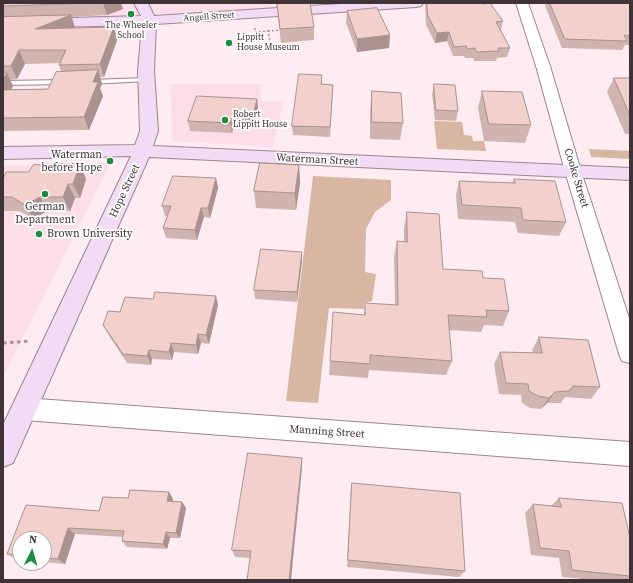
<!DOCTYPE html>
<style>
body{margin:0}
#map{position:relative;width:633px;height:583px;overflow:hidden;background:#ffebf2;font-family:"Source Serif 4",serif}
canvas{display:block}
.frame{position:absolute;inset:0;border:4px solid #3f3337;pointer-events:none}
.north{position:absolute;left:12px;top:531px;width:40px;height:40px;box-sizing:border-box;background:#fefefe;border:1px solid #b2adae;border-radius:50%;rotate:5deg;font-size:11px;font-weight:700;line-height:16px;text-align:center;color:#3f3337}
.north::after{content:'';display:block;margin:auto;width:14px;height:18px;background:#1f8c44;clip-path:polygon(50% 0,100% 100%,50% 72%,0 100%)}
</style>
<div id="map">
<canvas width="633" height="583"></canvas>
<div class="frame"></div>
<div class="north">N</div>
</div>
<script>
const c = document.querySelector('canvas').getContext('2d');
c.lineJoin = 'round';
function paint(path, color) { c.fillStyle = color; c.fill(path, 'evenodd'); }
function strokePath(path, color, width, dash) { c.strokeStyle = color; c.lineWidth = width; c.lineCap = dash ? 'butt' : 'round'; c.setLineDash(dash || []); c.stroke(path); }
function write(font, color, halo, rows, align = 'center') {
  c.font = font + ' "Source Serif 4",serif'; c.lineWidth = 3.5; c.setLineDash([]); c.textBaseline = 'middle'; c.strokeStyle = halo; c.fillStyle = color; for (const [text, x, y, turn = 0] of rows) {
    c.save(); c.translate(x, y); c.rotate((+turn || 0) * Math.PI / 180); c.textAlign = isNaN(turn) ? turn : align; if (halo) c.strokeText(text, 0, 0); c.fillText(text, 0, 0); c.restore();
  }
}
const built = new Path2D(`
 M3,3H271L274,13L3,24Z
 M171,84H261L260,101L283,102L273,147L172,141Z
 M110,163L41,301L3,376V166Z`);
const green = new Path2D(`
 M434,121L462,122L464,135L472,136L473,141H484L486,151L437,149Z
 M589,149L630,151V159L591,157Z
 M313,176L391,180V200L375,212L366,229L365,272L376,274L372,301L364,303V309L329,308L318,403L286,401Z`);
const pathFar1 = new Path2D(`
 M255,28V32L268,31L271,47
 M268,31L281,30`);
const path = new Path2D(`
 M3,343L30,341`);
const lane = new Path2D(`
 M147,78L149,79V81L89,84L85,82L89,80Z
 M65,80L69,82L68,84L3,85V81Z`);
const street = new Path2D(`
 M516,3H528L550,66L581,171L630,321V363L622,361L619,354L565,171L536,66Z
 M24,398L630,442V466L24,420L16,417L12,409L16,401Z`);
const secondary = new Path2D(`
 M134,3H148L154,16L356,3H423L421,6L416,7L156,24L154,71L158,131L153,146L630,168V180L149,157L13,463L3,467V425L131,156L3,159V147L135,145L140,131L138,71L142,25L3,28V20L141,16Z`);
const wall = new Path2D(`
 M3,3H121L123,9L107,15L72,17L75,28L114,27L117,40L104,77H100L102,84L100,88L103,96L89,130L3,131ZM60,63L59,65L61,71L48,89H11L13,86L10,80L17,79L25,64Z
 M276,3H310L314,27V40L281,43L278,18L277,7Z
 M425,3H481L503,21L501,30L510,48L507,57L497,58L496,61H474L473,58H465L464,56H453L447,41L435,43L426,25Z
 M546,3H630V45H625L622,50L562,48L545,6Z
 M347,11L390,35L389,48L357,52L346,23Z
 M322,75V84L333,85L330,137L293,135L292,126Z
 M614,78H630V134H625L607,92Z
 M434,84L458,111L456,121L435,120L432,94Z
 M372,91L403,123L400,140L370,139V109Z
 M482,91L531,125L525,143L484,141L478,108Z
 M257,99L258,109L253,129L233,128L232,133L190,131L188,121Z
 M299,165L300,183L296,210L256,208L254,191Z
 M216,178L218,188L210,218L204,217L197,240L166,238L163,228L168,216H165L162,206Z
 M3,179H86L80,198H75L70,211H47L33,219L20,211H3Z
 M514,179L566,222L559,236L518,233L515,222L458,219L456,195L459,181L512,183Z
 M407,212L443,269L483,278L509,311L503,326L484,325L481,332L449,330L452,361L446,375L369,370L368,378L329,375L330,361L364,315L365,303L395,305L394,257L397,241L404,242V228Z
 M302,252V261L297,302L255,299L254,290Z
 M218,305L209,344L201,343L198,354L174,352L172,360L152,359L151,365L127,363L108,334L103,325L120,312Z
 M539,337L600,387L591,399L565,397L561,403H547L541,409L530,408L522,403L521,395L499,394L494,364L500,352L533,353L532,350Z
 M302,458V468L250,558L235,557L232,550Z
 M352,483L465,571L459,577L347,567L351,492Z
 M130,490L169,492L173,499V501L182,502L186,508L180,538H170L167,549L127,547L122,541L123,537L75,534L65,564L44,562V539H20V559H16L7,554L26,505L99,511L103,497L128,498Z
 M559,498L630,538V580H593L562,577L559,558L531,555L525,513L533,504L551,506Z`);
const shadedWall = new Path2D(`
 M103,3H121L123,9L107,15Z
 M71,15L75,28L35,29Z
 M114,27L117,40L104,77L100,64Z
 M449,32L447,41L435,43L437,33Z
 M390,35L389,48L357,52V39Z
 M19,50L25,64L17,79L11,66Z
 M98,70L102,84L100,88L103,96L89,130L84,117L93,82Z
 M7,73L13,86L4,103L3,102V79Z
 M257,99L258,109L253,129L252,119Z
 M232,118L233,128L232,133L230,123Z
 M80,164L86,179L80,198L73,184Z
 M299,165L300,183L296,210L295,193Z
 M216,178L218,188L210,218L208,208Z
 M68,184L75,198L70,211L63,197Z
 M40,197L47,211L33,219L25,205Z
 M201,208L204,217L197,240L195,230Z
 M302,252V261L297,302V292Z
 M216,296L218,305L209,344L206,335Z
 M198,334L201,343L198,354L196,345Z
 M171,343L174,352L172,360L169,352Z
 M149,350L152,359L151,365L147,356Z
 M555,392L547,403L541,409L549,398Z
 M302,458V468L291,580H289Z
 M169,492L173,499L171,507L167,501Z
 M182,502L186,508L180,538L176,533Z
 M68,528L75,534L65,564L58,559Z
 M166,532L170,538L167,549L163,544Z`);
const building = new Path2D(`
 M3,3H96L3,6Z
 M297,3H310L314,27L280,29L277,4Z
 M427,3H481L482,4L490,3L503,21L496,22L510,48H498L499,51L476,52L475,48L467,49L466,46L454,47L449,32L437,33L428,16Z
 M550,3H630V36L624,35L627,41L565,39Z
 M377,8L390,35L357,39L347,11Z
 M71,15L35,29L114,27L100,64L59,65L66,50H19L11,66H3V17Z
 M98,70L93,82H98L84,117L3,118V90L48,89L56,72Z
 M3,73H7L3,79Z
 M299,74L322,75L321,84L333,85L330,127L292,126Z
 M614,78H630V115Z
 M434,84L455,85L458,111L436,110Z
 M372,91L401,93L403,123L372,122Z
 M482,91L522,92L531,125L489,124Z
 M197,96L257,99L252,119L232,118L230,123L188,121Z
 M260,163L299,165L295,193L254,191Z
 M80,164L73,184H68L63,197H40L25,205L12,197H3V179L6,172H29L33,165Z
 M173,176L216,178L208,208H201L195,230L163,228L171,206H162Z
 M514,179L555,181L566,222L523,220L521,208L462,205L459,181L515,183Z
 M407,212L439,214L443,269L482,271L483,278L504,279L509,311L486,310L487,317L448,315L452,361L370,355V364L330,361L333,312L365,315V303L398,305L397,241L407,242Z
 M261,249L302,252L297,292L254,290Z
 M155,292L216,296L206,335L198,334L196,345L171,343L169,352L149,350L147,356L123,354L103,325L108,311L120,312L125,297L153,299Z
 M539,337L588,340L600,387L573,386L569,391L555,392L549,398L538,396L529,391L528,384L506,383L500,352L542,353Z
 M248,453L302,458L289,580H247L251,551L232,550Z
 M352,483L460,493L465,571L348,560Z
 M130,490L169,492L167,501L182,502L176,533L166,532L163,544L122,541L124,531L68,528L58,559L44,558V539H20V555L7,554L26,505L99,511L103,497L128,498Z
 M559,498L622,503L630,538V576L572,570L569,551L540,548L533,504L561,507Z`);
const markers = [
 [131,14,4,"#1f8c44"],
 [229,43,4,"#1f8c44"],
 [225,120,4,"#1f8c44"],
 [110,161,4,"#1f8c44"],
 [45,194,4,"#1f8c44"],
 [39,234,4,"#1f8c44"]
];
const farStreetnames = [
 ["Angell Street",209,17,-4]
];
const farPoinames = [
 ["The Wheeler",131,26,"center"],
 ["School",131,36,"center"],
 ["Lippitt",237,38],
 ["House Museum",237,48],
 ["Robert",233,115],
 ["Lippitt House",233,125]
];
const poiNames = [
 ["Waterman",102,155],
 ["before Hope",102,168],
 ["German",45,207,"center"],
 ["Department",45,220,"center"],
 ["Brown University",47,234,"left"]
];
const streetNames = [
 ["Waterman Street",317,160,3],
 ["Cooke Street",576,178,73],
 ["Hope Street",125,191,-65],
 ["Manning Street",327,432,4]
];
paint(built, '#fddde8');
paint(green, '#d7b7a1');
strokePath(lane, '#a0848e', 2);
strokePath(street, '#a0848e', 2);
strokePath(secondary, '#a0848e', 2);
strokePath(pathFar1, '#a6969b', 1.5, [2, 2]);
strokePath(path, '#a6969b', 3, [3.5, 3.5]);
paint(lane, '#fff');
paint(street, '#fff');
paint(secondary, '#f2dbf4');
paint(wall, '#d0b4b0');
paint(shadedWall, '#a99290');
paint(building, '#f2d1cd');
strokePath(building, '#a99290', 1);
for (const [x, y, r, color] of markers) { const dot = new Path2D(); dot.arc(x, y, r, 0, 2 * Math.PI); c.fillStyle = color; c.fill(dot); strokePath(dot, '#fefefe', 1.5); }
write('9px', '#3f3337', '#fefefe', farStreetnames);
write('9px', '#3f3337', '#fefefe', farPoinames, 'left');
write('11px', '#3f3337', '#fefefe', poiNames, 'right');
write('11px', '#3f3337', '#fefefe', streetNames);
</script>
